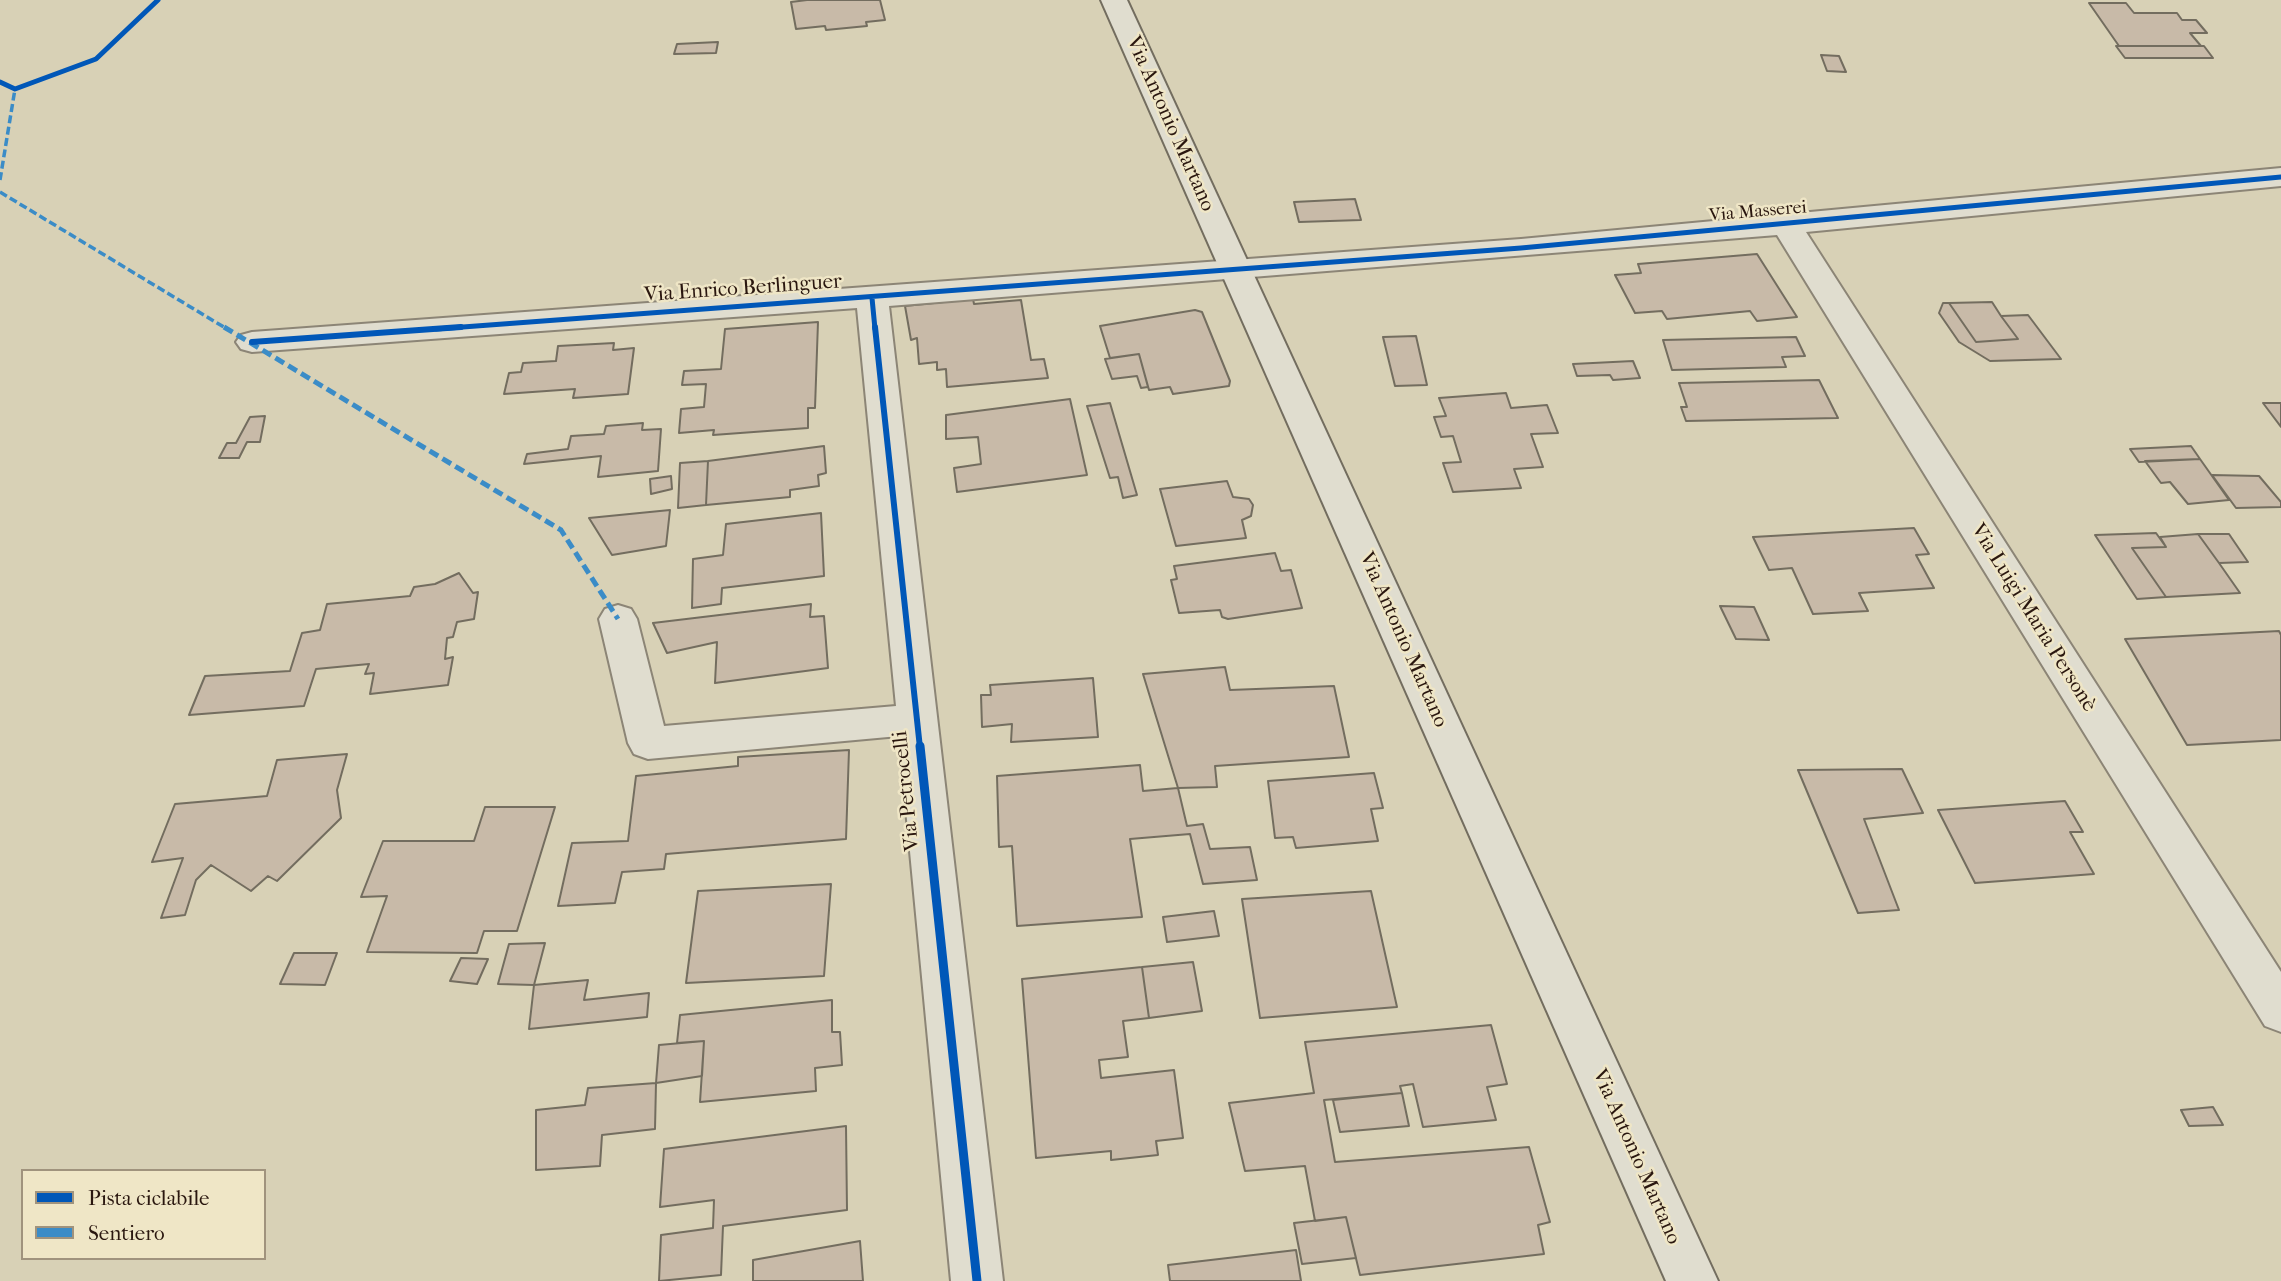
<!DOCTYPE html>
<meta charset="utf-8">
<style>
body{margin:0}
#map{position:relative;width:2281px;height:1281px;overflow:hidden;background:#d8d1b6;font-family:"IM FELL French Canon",serif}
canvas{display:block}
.legend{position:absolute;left:21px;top:1169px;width:245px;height:91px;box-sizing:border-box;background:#efe6c6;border:2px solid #a0937d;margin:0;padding:9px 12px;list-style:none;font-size:21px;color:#2a170f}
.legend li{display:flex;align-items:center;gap:14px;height:35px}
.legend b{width:35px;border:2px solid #a0937d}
</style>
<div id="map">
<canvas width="2281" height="1281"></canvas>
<ul class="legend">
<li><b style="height:9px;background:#0057b8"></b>Pista ciclabile</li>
<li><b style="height:9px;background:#3b8cc7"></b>Sentiero</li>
</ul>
</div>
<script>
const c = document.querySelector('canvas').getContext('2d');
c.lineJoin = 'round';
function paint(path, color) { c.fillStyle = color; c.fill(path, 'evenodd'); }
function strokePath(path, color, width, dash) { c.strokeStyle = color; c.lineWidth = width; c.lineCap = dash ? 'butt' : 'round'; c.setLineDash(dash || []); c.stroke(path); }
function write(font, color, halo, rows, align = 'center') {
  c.font = font + ' "IM FELL French Canon",serif'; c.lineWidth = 5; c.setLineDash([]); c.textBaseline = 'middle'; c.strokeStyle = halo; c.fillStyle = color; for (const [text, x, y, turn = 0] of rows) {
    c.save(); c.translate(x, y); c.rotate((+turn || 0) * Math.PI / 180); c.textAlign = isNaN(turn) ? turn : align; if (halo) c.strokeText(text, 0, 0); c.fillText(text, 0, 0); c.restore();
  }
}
const building = new Path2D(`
 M807,0H880L885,20L866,22L867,26L826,30L825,26L796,29L791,2Z
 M2089,3H2126L2134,13H2177L2182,20H2196L2207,33H2190L2201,46H2119Z
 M718,42L716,53L674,54L677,44Z
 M2116,46H2204L2213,58H2125Z
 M1821,55L1839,56L1846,72L1827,71Z
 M1355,199L1361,220L1299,222L1294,202Z
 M1757,254L1797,317L1757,321L1750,311L1667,319L1662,311L1635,313L1615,275L1641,273L1638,264Z
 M973,299L974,304L1021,300L1031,360L1044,359L1048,378L947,387L946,369L937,370V362L919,364L917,338L911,340L905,306Z
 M1992,302L2001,316L2018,339L1976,342L1949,303Z
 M1943,303H1949L1976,342L2018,339L2001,316L2028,315L2061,359L1990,361L1959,342L1939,313Z
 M1195,310L1202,312L1230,381L1229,386L1173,394L1170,387L1149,390L1139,354L1110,358L1100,326Z
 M818,322L815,408H808V428L713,435L714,430L679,433L681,409L704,407L706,384L682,385L684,371L721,369L725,329Z
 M1416,336L1427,385L1395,386L1383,337Z
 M1796,337L1805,356L1782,357L1786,367L1672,370L1663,340Z
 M614,343L613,350L634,348L628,394L573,398L575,389L504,394L509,373L521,372L523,363L556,361L558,346Z
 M1139,354L1148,387L1141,388L1137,376L1112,379L1105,359Z
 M1633,361L1640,378L1613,380L1610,375L1577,376L1573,364Z
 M1819,380L1838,418L1686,421L1681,407H1687L1679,383Z
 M1506,393L1511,408L1547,405L1558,433L1531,434L1543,467L1514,469L1521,488L1453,492L1443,463L1461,462L1453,436L1441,437L1434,417L1446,416L1439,398Z
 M1070,399L1087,475L957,492L954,468L981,464L978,437L946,439V415Z
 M1110,403L1137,495L1123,498L1118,477L1110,478L1087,406Z
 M2263,403H2281V427Z
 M265,416L260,442H247L239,458H219L227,443H236L250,417Z
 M643,423L642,430L661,429L658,471L598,477L601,456L524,464L527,454L568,449L571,436L604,434L606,426Z
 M824,446L826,473L818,475L819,486L790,490V497L706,505L708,461Z
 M2191,446L2200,459L2139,462L2130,449Z
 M2200,459L2229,500L2188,504L2170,482L2161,483L2145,461Z
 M708,461L706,505L678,508L680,463Z
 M2212,475L2259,476L2281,502V507L2236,508Z
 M671,476L672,489L651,494L650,479Z
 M1227,481L1233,497L1249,499L1253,505L1251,516L1242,520L1246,538L1176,546L1160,489Z
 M670,510L666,546L612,555L589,518Z
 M821,513L824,576L722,588L721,604L692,608L693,559L723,555L726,524Z
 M1914,528L1929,554L1916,555L1934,588L1859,593L1868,611L1813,614L1792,568L1769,570L1753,537Z
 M2156,533L2166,547L2132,548L2166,597L2137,599L2095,535Z
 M2198,534H2229L2248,562L2219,563Z
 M2198,534L2219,563L2240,593L2166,597L2132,548L2166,547L2160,537Z
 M1275,553L1281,571L1291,570L1302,608L1228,619L1222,617L1220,610L1179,613L1171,580L1177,579L1174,566Z
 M459,573L473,593L478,592L474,619L457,622L453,637L447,638L445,659L453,657L448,685L370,694L374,673L365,674L369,664L316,669L304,706L189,715L205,676L290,671L302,633L320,630L327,604L410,596L414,587L435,584Z
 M811,604L810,617L824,616L828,668L715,683L717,642L667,653L653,623Z
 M1720,606L1754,607L1769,640L1736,639Z
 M2279,631L2281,635V740L2187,745L2125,639Z
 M1225,667L1230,690L1334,686L1349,757L1215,766L1217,787L1178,788L1143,674Z
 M1093,678L1098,737L1011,742L1012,724L982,727L981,695H991L990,685Z
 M849,750L846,839L666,854L664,869L622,872L615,903L558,906L572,843L628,841L636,776L738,766V757Z
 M347,754L337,790L341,818L277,881L268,876L251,891L211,865L196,880L185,915L161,918L183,858L152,862L175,804L267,796L277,760Z
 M1140,765L1143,791L1178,788L1187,826L1203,824L1210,849L1250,847L1257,880L1203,884L1190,834L1130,839L1142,917L1017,926L1012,846L999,847L997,776Z
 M1902,769L1923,813L1864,819L1899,910L1858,913L1798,770Z
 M1374,773L1383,808L1371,809L1378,841L1296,848L1293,837L1275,838L1268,781Z
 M2065,801L2083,832H2070L2094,874L1975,883L1938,810Z
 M485,807H555L517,931H484L477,953L367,952L387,896L361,897L383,841H474Z
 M831,884L824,976L686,983L698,891Z
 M1371,891L1397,1007L1260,1018L1242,899Z
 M1214,911L1219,936L1167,942L1163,917Z
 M545,943L534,985L498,984L509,944Z
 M294,953H337L325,985L280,984Z
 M461,958L488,959L477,984L450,981Z
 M1193,962L1202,1011L1149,1018L1142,967Z
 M1142,967L1149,1018L1123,1021L1128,1057L1099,1060L1101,1078L1174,1070L1183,1138L1156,1141L1158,1155L1111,1160V1151L1036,1158L1022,979Z
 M588,980L584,1000L649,993L647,1017L529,1029L534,985Z
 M832,1000V1032H840L842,1065L815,1068L816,1091L700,1102L704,1041L677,1043L680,1015Z
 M1491,1025L1507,1084L1487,1087L1496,1120L1423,1127L1413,1084L1400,1086L1402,1093L1324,1100L1335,1162L1529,1147L1550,1222L1538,1225L1544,1254L1360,1275L1346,1217L1315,1221L1305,1166L1245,1171L1229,1103L1314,1093L1305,1042Z
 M704,1041L702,1076L656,1083L659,1045Z
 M656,1083L655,1129L602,1135L600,1166L536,1170V1110L585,1105L588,1088Z
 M1402,1093L1409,1126L1340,1132L1333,1100Z
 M2213,1107L2223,1125L2189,1126L2181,1110Z
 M846,1126L847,1210L723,1226L721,1275L659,1281L661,1235L713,1228L714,1200L660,1207L664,1149Z
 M1346,1217L1356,1258L1302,1264L1294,1223Z
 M860,1241L863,1281H753V1260Z
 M1296,1250L1301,1281H1170L1168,1265Z`);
const minor = new Path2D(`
 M2281,168V186L1806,232L2281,972V1032L2265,1026L1777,235L889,306L1003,1281H951L899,736L648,759L634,754L628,743L599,619L605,609L618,605L631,609L637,619L664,726L896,706L857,308L252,352L241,349L236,342L241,335L252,332L1521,239Z`);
const secondary = new Path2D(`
 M1101,0H1127L1718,1281H1666Z`);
const quietFar1 = new Path2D(`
 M0,180L15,89
 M0,192L227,329`);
const quiet = new Path2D(`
 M224,327L561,530L618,619`);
const cyclewayFar2 = new Path2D(`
 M0,82L15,89L96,59L158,0
 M872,298L875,329
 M436,329L1521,248L2281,177`);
const cyclewayFar1 = new Path2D(`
 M875,327L920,748
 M252,342L461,327`);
const cycleway = new Path2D(`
 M920,746L977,1281`);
const farStreetnames = [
 ["Via Masserei",1758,212,-5]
];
const streetNames = [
 ["Via Antonio Martano",1170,124,66],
 ["Via Enrico Berlinguer",743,289,-4],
 ["Via Luigi Maria Personè",2033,618,58],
 ["Via Antonio Martano",1403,640,66],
 ["Via Petrocelli",907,791,-96],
 ["Via Antonio Martano",1636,1157,66]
];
paint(building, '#c8baa8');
strokePath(building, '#736d5f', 2);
strokePath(minor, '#8c8576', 4);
strokePath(secondary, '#736d5f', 4);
paint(minor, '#e0ddcf');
paint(secondary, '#e0ddcf');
strokePath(quietFar1, '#3b8cc7', 3.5, [8, 3.5]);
strokePath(quiet, '#3b8cc7', 5, [10, 5]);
strokePath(cyclewayFar2, '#0057b8', 5);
strokePath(cyclewayFar1, '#0057b8', 6);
strokePath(cycleway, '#0057b8', 9);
write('18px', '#2a170f', '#efe6c6', farStreetnames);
write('21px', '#2a170f', '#efe6c6', streetNames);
</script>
